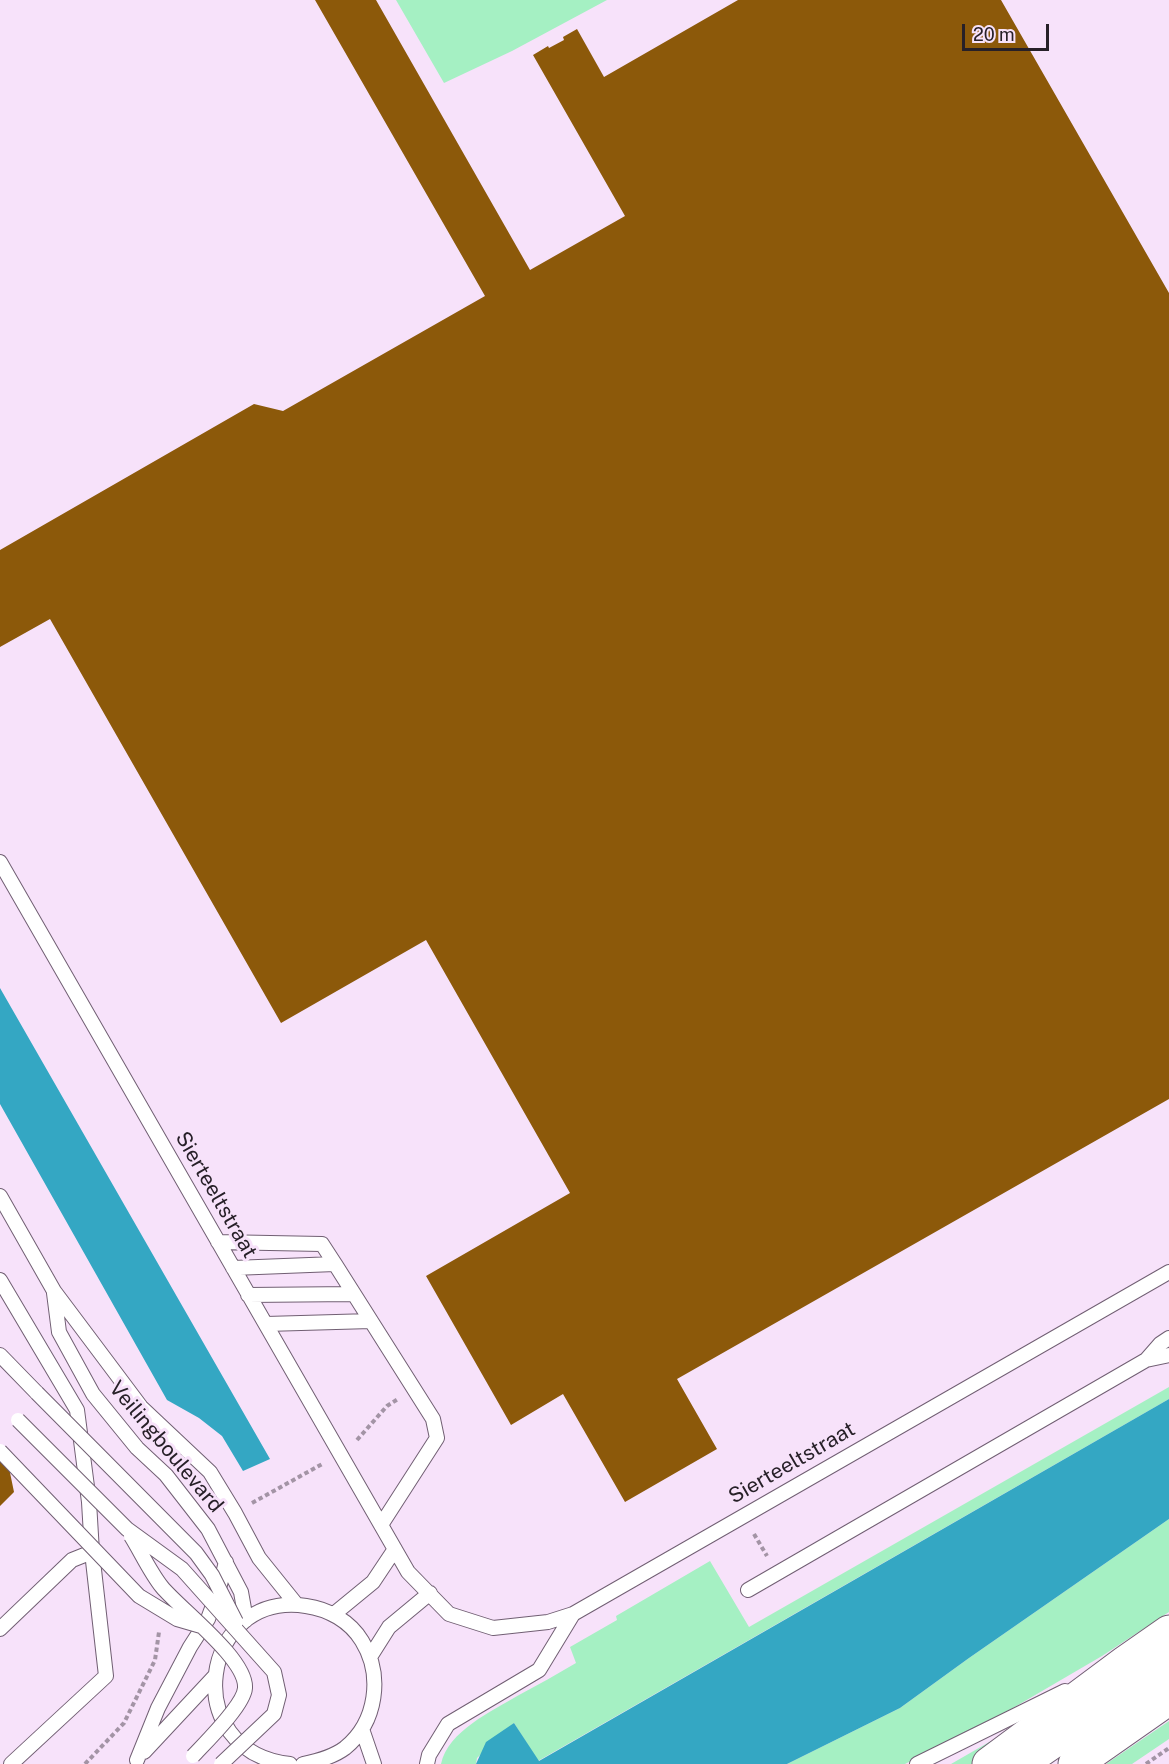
<!DOCTYPE html>
<style>
body{margin:0}
#map{position:relative;width:1169px;height:1764px;overflow:hidden;background:#f7e2fa;font-family:"Public Sans",sans-serif}
canvas{display:block}
.scale{position:absolute;left:962px;top:24px;width:87px;height:27px;box-sizing:border-box;border:3px solid #272028;border-top:0;padding-left:8px;font-size:18px;line-height:21px;white-space:nowrap;color:#272028;-webkit-text-stroke:4px #f7e2fa;paint-order:stroke}
</style>
<div id="map">
<canvas width="1169" height="1764"></canvas>
<div class="scale">20 m</div>
</div>
<script>
const c = document.querySelector('canvas').getContext('2d');
c.lineJoin = 'round';
function paint(path, color) { c.fillStyle = color; c.fill(path, 'evenodd'); }
function strokePath(path, color, width, dash) { c.strokeStyle = color; c.lineWidth = width; c.lineCap = dash ? 'butt' : 'round'; c.setLineDash(dash || []); c.stroke(path); }
function write(font, color, halo, rows, align = 'center') {
  c.font = font + ' "Public Sans",sans-serif'; c.lineWidth = 6; c.setLineDash([]); c.textBaseline = 'middle'; c.strokeStyle = halo; c.fillStyle = color; for (const [text, x, y, turn = 0] of rows) {
    c.save(); c.translate(x, y); c.rotate((+turn || 0) * Math.PI / 180); c.textAlign = isNaN(turn) ? turn : align; if (halo) c.strokeText(text, 0, 0); c.fillText(text, 0, 0); c.restore();
  }
}
const green = new Path2D(`
 M396,0H607L512,51L444,83Z
 M1169,1387V1399L538,1761L514,1723L477,1758L476,1764H441C448,1731 492,1711 519,1695C538,1685 557,1674 576,1663L570,1647L617,1620L616,1616L710,1561L749,1627Z
 M1169,1519V1612L1102,1656L989,1722L905,1764H787L900,1708L969,1658Z
 M1169,1721V1739L1132,1764H1106Z
 M991,1741L993,1752L977,1764H951Z`);
const water = new Path2D(`
 M0,988L270,1459L243,1471L222,1436L199,1418L167,1400L0,1104Z
 M1169,1399V1519L969,1658L900,1708L787,1764H476L486,1742L514,1723L539,1761Z`);
const building = new Path2D(`
 M315,0H376L530,270L625,216L533,55L548,46L549,48L564,40L563,37L577,29L604,77L738,0H1001L1169,293V1099L677,1379L717,1449L625,1502L563,1394L511,1425L426,1276L570,1193L426,940L281,1023L50,619L0,647V550L254,404L283,411L485,296Z
 M0,1454L8,1463L14,1492L0,1506Z`);
const path = new Path2D(`
 M357,1440L387,1406L398,1399
 M252,1503L324,1463
 M754,1534L767,1556
 M85,1764L124,1723L155,1660L159,1632
 M1146,1764L1169,1748`);
const service = new Path2D(`
 M0,862L408,1572L449,1614L493,1628L548,1622L573,1614L1169,1272
 M0,1196L54,1291L141,1407L210,1472L235,1513L259,1558L296,1604
 M218,1242L322,1244L335,1264
 M233,1268L335,1264L433,1419L437,1438L381,1525
 M0,1280L77,1410L89,1502L92,1552L106,1676L11,1764
 M54,1293L59,1332L93,1394L137,1448L166,1475L208,1529L241,1592L246,1620
 M248,1295L354,1294
 M266,1324L371,1321
 M0,1355L37,1393
 M1146,1360L1169,1355
 M748,1590L1146,1360L1160,1344L1169,1338
 M334,1614L373,1582L395,1549
 M0,1629L72,1560L92,1552
 M370,1657L389,1627L430,1593
 M362,1729L374,1764
 M144,1752L214,1677
 M137,1760L158,1708L190,1647L208,1619L218,1592L226,1562
 M290,1764C176,1751 201,1590 306,1606C328,1609 350,1621 362,1641C383,1675 377,1722 345,1748C333,1757 318,1761 303,1764
 M427,1764L429,1755L448,1724L539,1670L573,1614
 M917,1764L1065,1691`);
const primary = new Path2D(`
 M1020,1764L1169,1662
 M1075,1764L1169,1698`);
const trunk = new Path2D(`
 M989,1764L1126,1662L1169,1632`);
const serviceBridge = new Path2D(`
 M37,1393L196,1553L212,1575L236,1622
 M18,1420L127,1529L182,1569L274,1672L279,1695L274,1714L221,1764
 M0,1451L139,1596L177,1619L201,1626
 M131,1536C141,1552 150,1572 162,1587C180,1609 247,1659 245,1688C244,1705 206,1742 193,1756`);
const streetNames = [
 ["Sierteeltstraat",216,1195,60],
 ["Veilingboulevard",166,1447,50],
 ["Sierteeltstraat",792,1463,-30]
];
paint(green, '#a5f0c3');
paint(water, '#34a7c3');
paint(building, '#8c590a');
strokePath(service, '#715f73', 16);
strokePath(primary, '#715f73', 35);
strokePath(trunk, '#715f73', 35);
strokePath(path, '#a394a5', 4, [4.5, 3]);
strokePath(service, '#fff', 14);
strokePath(primary, '#fff', 33);
strokePath(trunk, '#fff', 33);
strokePath(serviceBridge, '#715f73', 16, []);
strokePath(serviceBridge, '#fff', 14);
write('21px', '#272028', '#f7e2fa', streetNames);
</script>
